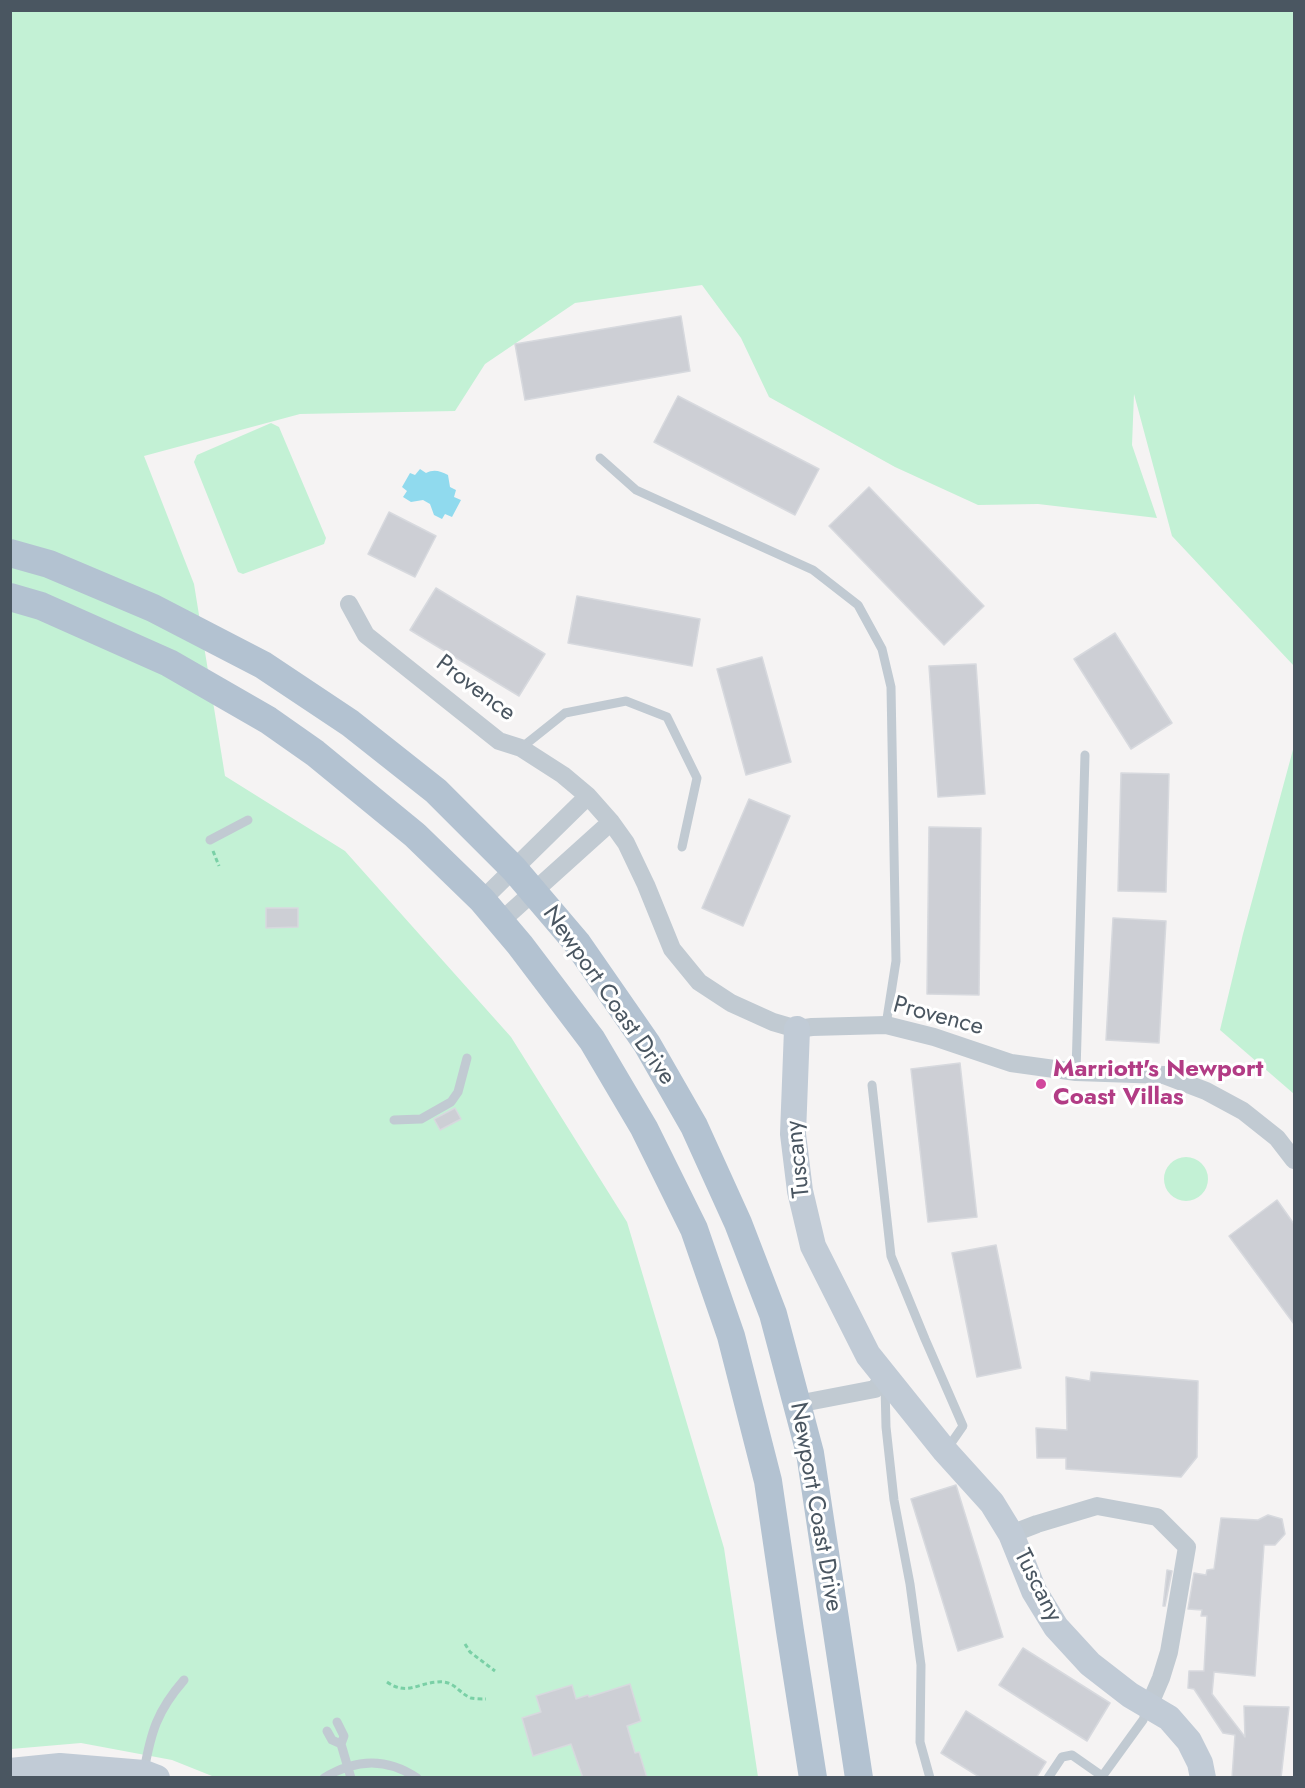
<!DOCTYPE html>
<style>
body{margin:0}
#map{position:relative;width:1305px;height:1788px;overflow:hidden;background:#f5f3f3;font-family:Jost,sans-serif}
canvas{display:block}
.frame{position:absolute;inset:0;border:12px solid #4a5661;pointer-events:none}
</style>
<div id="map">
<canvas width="1305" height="1788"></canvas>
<div class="frame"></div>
</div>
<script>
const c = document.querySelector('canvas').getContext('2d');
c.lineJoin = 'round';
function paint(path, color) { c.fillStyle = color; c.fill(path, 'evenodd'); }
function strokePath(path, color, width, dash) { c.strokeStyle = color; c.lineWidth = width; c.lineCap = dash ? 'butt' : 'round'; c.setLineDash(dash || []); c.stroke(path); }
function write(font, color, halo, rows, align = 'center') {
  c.font = font + ' Jost,sans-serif'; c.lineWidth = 6; c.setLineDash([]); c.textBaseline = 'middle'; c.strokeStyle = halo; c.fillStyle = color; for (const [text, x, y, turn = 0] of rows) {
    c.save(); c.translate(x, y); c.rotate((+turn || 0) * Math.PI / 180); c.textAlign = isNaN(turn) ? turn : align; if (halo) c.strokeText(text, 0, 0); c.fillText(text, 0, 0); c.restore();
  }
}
const green = new Path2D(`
 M11,11H1294V666L1172,536L1134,394L1132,445L1157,518L1038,504L978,505L895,467L769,397L741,338L702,285L575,303L485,364L455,411L300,414L144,456L194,584L225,776L345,851L511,1037L627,1222L724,1548L758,1777L217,1778L172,1760L81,1743L11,1749Z
 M271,423L279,427L326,538L324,544L243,574L238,572L194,462L197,455Z
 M1294,746V1094L1220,1030L1243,934Z
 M1164 1179a22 22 0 1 1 44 0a22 22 0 1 1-44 0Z`);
const water = new Path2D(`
 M420,469L426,473C434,469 440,471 448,475L450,487L456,490L454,497L461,500L452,517L445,514L442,519L434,515L430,504L423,500L411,502L403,497L407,491L402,487L410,473L415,475Z`);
const building = new Path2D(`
 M681,316L690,371L525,400L515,344Z
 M678,396L819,469L795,515L654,442Z
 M869,487L984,606L944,645L829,526Z
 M389,512L436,536L415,577L368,554Z
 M436,588L545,654L519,696L410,630Z
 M577,596L700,619L692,666L568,643Z
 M1115,633L1172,723L1131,749L1074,659Z
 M762,657L791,762L746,775L717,669Z
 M976,664L985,794L938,797L929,666Z
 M1121,773L1169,774L1166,892L1118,891Z
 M749,799L790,816L743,926L702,908Z
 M929,827L981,828L979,995L927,994Z
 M266,908H298V927L266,928Z
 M1113,918L1166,921L1159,1043L1106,1040Z
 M960,1063L977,1217L928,1222L911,1069Z
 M455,1108L461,1119L440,1130L434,1119Z
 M1277,1200L1294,1224V1324L1229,1236Z
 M996,1245L1021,1368L977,1377L952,1253Z
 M1091,1372L1198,1381L1197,1457L1181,1477L1066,1469V1458H1037L1036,1428L1067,1430L1066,1377L1090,1381Z
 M956,1485L1003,1637L958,1651L911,1499Z
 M1268,1515L1282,1519L1285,1534L1275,1545H1264L1255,1676L1214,1672L1212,1694L1245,1737L1244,1706L1289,1707L1281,1778H1232L1235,1735L1223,1733L1194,1689L1188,1688L1189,1671H1204L1207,1616H1201L1202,1610L1188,1609L1194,1573L1206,1575L1207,1570L1214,1569L1221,1518L1258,1520Z
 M1167,1570L1172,1571L1165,1606H1163Z
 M1023,1648L1110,1703L1087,1741L999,1685Z
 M630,1684L641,1721L627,1726L635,1753L639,1752L647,1778H583L571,1744L533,1756L522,1718L541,1712L536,1696L572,1685L576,1699L588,1695L589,1697Z
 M966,1711L1046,1762L1036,1778H981L941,1753Z`);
const path = new Path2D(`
 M213,851L219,866
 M465,1644L470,1652L495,1671
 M387,1682C407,1696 418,1683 437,1682C455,1680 458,1693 471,1698C475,1699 482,1699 486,1699`);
const lane = new Path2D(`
 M600,458L636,490L813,570L858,605L882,649L891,687L896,961L886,1025
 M521,748L565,713L626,701L667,717L697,778L682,847
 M210,840L248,820
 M1076,1072L1085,755
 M872,1085L891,1256L925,1339L963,1426L947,1449
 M394,1120L421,1119L451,1102L458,1092L467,1058
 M885,1385L886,1427L894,1500L910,1584L921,1665L920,1742L930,1778
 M337,1722L344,1736L341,1744L351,1778
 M327,1731L332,1740L341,1744
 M144,1771C151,1732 157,1711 184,1680
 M324,1778C355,1759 386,1757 417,1778
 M1048,1778L1062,1757L1072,1755L1102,1776
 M1101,1778L1143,1720L1148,1708`);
const street = new Path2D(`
 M349,604L366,635L499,741L521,748L563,775L588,796L611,822L626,843L646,885L672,949L699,982L731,1003L773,1022L797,1029L812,1027L886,1025L934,1037L1011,1063L1076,1072L1164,1075L1206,1091L1243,1111L1277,1138L1294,1160
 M482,900L588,796
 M500,922L611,822
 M797,1404L875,1389L885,1376
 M1011,1534L1037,1524L1097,1506L1157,1517L1187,1547L1169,1652L1161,1678L1149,1706`);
const secondary = new Path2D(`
 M797,1029L793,1134L800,1191L813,1246L868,1355L945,1451L992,1503L1011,1534L1034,1591L1056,1627L1090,1664L1130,1695L1169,1718L1189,1741L1200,1763L1203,1778
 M10,1771L60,1766L144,1773L157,1778`);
const primary = new Path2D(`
 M10,553L49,564L153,608L263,665L350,723L436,791L514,869L577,943L647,1044L694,1126L738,1223L773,1314L810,1453L859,1778
 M10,597L41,606L169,663L268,720L315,753L415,835L482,900L520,945L592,1040L644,1128L694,1229L731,1336L768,1481L790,1631L813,1778`);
const markers = [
 [1041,1084,6,"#d1479c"]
];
const streetNames = [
 ["Provence",475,689,37],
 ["Newport Coast Drive",608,996,55],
 ["Provence",938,1017,15],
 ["Tuscany",799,1159,-96],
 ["Newport Coast Drive",815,1507,80],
 ["Tuscany",1037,1586,63]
];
const hotelNames = [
 ["Marriott's Newport",1053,1070],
 ["Coast Villas",1053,1098]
];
paint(green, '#c3f1d5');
paint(water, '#90daee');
paint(building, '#cdcfd5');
strokePath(building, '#d7d9de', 1.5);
strokePath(path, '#7ad0a6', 3, [4.5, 3]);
strokePath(lane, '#c1cad2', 9);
strokePath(street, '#c1cad2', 18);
strokePath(secondary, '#c1cbd6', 26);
strokePath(primary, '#b3c2d1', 28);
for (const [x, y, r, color] of markers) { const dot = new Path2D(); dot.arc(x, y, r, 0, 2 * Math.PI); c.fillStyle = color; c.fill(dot); strokePath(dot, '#fff', 2); }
write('24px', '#4a5661', '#fff', streetNames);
write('bold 24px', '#b23c85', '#fff', hotelNames, 'left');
</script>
